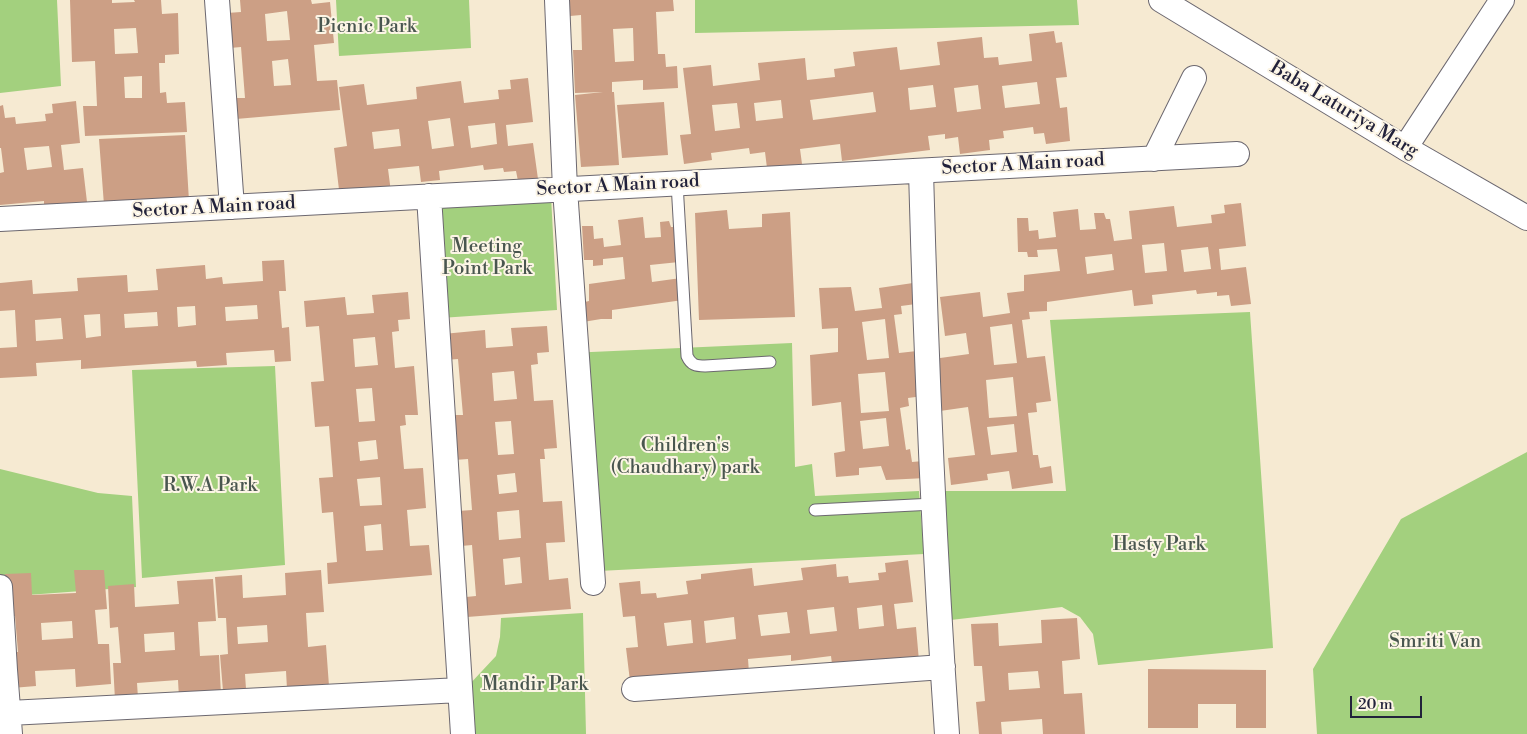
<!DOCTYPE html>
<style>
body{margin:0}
#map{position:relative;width:1527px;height:734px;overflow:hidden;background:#f6ead2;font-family:"Libre Bodoni",serif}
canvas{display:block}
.scale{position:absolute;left:1350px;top:696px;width:72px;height:22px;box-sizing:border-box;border:2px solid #22223b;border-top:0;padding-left:6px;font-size:15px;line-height:18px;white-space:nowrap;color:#22223b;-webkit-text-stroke:4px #fcf5e5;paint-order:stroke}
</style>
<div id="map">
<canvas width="1527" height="734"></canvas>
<div class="scale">20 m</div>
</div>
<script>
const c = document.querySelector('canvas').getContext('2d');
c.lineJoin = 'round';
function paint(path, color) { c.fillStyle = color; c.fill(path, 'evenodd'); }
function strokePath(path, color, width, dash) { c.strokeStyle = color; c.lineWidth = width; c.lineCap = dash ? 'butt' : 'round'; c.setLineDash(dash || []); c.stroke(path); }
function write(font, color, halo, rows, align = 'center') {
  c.font = font + ' "Libre Bodoni",serif'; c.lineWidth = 4; c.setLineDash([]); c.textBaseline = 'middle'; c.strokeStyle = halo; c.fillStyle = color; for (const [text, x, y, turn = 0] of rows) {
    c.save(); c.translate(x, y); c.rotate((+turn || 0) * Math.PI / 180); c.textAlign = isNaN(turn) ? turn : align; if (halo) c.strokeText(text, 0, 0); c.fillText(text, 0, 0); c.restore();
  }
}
const green = new Path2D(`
 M0,0H57L61,86L0,93Z
 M336,0H469L471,48L339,56Z
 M695,0H1077L1079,25L695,33Z
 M551,196L557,310L426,319L418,206Z
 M1250,312L1273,648L1098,665L1093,634L1080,617L1062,607L942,621L932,491H1066L1050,320Z
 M792,343L795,467L812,464L815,496L919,491L924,554L580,572L569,353Z
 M275,366L285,565L142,578L132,370Z
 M1527,452V734H1317L1313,669L1401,519Z
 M0,469L98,493L132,496L136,587L0,597Z
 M583,613L586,734H456L454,701L496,656L500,637L501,618Z`);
const building = new Path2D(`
 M70,0H112V3L135,2L134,0H161L162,14L178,13L179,54L165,55V63H159L160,93L166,92L167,103L185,102L187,132L85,136L83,106H97L95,61L72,62ZM136,28L138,53L115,54L114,29ZM142,76V98H125L124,77Z
 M240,0H311L312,4L330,2L334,43L314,45L317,81L337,80L340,110L236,119L234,98H245L241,47L230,48L227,13L241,12ZM287,11L290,40L267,41L265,14ZM288,59L291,85L274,86L272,61Z
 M569,0H673L674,11L656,12L658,54H665L666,67L677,66L678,88L643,90V80L612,82V92H614L619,165L581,167L575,95L603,92L575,93L573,50H582L581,15L570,16ZM633,28L634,61L615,62L613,29Z
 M1054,31L1056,43L1062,42L1067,77L1056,78L1060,108L1067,107L1070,141L1046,144L1044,133L1034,134L1033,127L1003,131L1004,138L989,140L990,150L960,154L958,137L945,139V134L928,136L930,150L842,161L840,144L800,149L802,164L767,168L765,152L750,154L749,148L711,153L712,160L684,164L680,135L691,134L683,68L711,65L713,86L760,80L758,63L805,58L807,80L835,77L834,69L855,66L853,52L897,47L900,70L940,65L937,42L982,37L984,58L998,57L999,65L1032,61L1029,34ZM1037,82L1040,104L1005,108L1002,86ZM933,85L936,107L910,110L908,88ZM978,85L981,109L957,112L954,88ZM873,92L876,112L813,120L810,100ZM781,100L783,118L756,121L754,103ZM737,103L740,128L715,131L712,105Z
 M528,78L533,122L506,125L508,146L533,143L538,179L518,181L516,171L504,172L503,168L484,170L483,165L439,171L440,180L421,182L419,166L388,169L391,192L340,198L334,148L347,146L339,87L364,84L367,105L417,99L416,87L461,81L464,103L499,99L498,90L511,89L510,80ZM450,118L454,146L432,149L428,121ZM495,123L497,144L471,148L468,126ZM399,129L401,146L374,149L372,132Z
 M76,101L80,143L61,145L64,170L83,168L87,202L44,207V201L0,205V173L4,172L1,148H0V106L3,105L5,118L15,117L16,124L46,121L45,114L53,113L52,104ZM49,146L52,167L27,170L24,148Z
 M664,102L668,155L622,158L617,105Z
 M185,135L189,201L104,205L99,139Z
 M1241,203L1246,246L1219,249L1221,270L1246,267L1251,304L1231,306L1229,295L1217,296V292L1197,294L1196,290L1152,295L1153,304L1134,306L1132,290L1047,302V311L1029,312L1030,319L1022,320L1027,358L1045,356L1051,401L1036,403L1037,412L1028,413L1033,455H1038L1040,468L1051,466L1053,483L1012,489L1009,471L987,474L988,480L951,485L948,458L975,455L968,407L940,411L933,359L969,354L966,333L945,336L940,297L980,292L983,317L1010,313L1007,293L1024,291V275L1060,271L1057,249L1037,250L1038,257H1028L1027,252H1018L1017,218H1028L1029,231L1038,230L1039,239L1056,237L1053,212L1078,209L1080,230L1096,229L1094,213H1104L1106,219H1110L1114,241L1132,239L1129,211L1174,206L1177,227L1212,223L1211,215L1225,213L1224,205ZM1164,243L1167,271L1145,273L1142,245ZM1208,247L1211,269L1184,272L1181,250ZM1112,254L1114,270L1087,274L1085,257ZM1012,324L1017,363L994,365L990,327ZM1013,377L1017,416L989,418L986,380ZM1014,424L1017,452L991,455L987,427Z
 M727,210L729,229L762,227V214L790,212L795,317L699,320L695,213Z
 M643,217L645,238L661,237L660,222L669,221L671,227H676L679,262L650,265L652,282L681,278L683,300L612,310V319H601L577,323L576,304L589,301V284L625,279L623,257L603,259V265L593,266V260H584L582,226H593L594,239L603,238L604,247L621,245L618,220Z
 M284,260L286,291H279L282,328L289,327L291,361L275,362L274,350L226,353L227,365L197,367L196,361L81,369V360L36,363L37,376L0,378V348L17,347L15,310L0,311V283L32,280L33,294L78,291L77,278L127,275L128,292L158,290L156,269L205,265L206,279L222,277L223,284L263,281L262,261ZM257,305L258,319L226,321L225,307ZM195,306L196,325L178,327L177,307ZM157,312L158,326L125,328L124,314ZM100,314L101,336L86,338L84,315ZM61,318L63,339L36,341L35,320Z
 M913,283L916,304L901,306L902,314L894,315L899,353L917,351L923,396L908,398L909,406L900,408L906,450L910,449L912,462L923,461L926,478L886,480L881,466L859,468V475L836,477L834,453L845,451L841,402L812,406L810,355L838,352V328L822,329L819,288L851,287L855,311L882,308L879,288ZM885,319L889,358L867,360L862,322ZM885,372L889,411L861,413L858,374ZM886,418L889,446L863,449L860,421Z
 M408,292L410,319L398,320L399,331L392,332L395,368L414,366L418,415H405L406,425L400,426L404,469L423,468L426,508L407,510L410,546L429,545L432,575L328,584L327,563L337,562L333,512L322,513L319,478L333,477L329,426L315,427L311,382L324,381L319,326L306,327L304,301L345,297L347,315L374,313L372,295ZM375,337L378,365L355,367L353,339ZM372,388L375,421L359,422L356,389ZM376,440L378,459L360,461L358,442ZM380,477L382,505L360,506L357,479ZM381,524L383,550L366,551L364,526Z
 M547,326L549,352L537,353L538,364L531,365L534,401L553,400L557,448L544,449L545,459H540L543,502L562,501L565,542L546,543L549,580L568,578L571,609L467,617L466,597L476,596L472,545L461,546L458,511L472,510L468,459L454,460L450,415H463L458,359L445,360L443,334L485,330L486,348L513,346L511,328ZM514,371L517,399L494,401L492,373ZM511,421L514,454L498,455L495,422ZM515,473L517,492L499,494L497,475ZM519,510L521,538L499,540L497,512ZM520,557L522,583L505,585L503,559Z
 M908,560L913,602L894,604L897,629L916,627L919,661L877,666L876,660L832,664L831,656L791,661V655L748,659L749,673L630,681L626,648L638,647L635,616L623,617L619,583L640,581L641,594L656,593L657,598L688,594L686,581L701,579V574L752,568L754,586L803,580L801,568L836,564L837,577L848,576L849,583L879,580L878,573L886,572L885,563ZM882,605L884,626L859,629L857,608ZM834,607L837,631L810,634L807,610ZM787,612L790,633L761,636L758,615ZM734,617L736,639L706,643L704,621ZM691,620L693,643L667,646L664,623Z
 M74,570H104L107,609L95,610L98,644H109L111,684L76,687L75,669L35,671L36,686L12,688L10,652H18L15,616H7L5,574L31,573L32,595L76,593ZM72,621L73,638L42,640L41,623Z
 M321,570L324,612L306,613L308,647L326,645L329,686L287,689L286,671L245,674L246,689L223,691L220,655L228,654L226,618H218L215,577L242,575L243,598L286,595L285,573ZM267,625L268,642L238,644L237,627Z
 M213,579L216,621L198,622L200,656L219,655L221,695L179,698L178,680L137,683L138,698L115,700L113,663H121L118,627L110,628L108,586L134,584L135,607L179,604L177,581ZM174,632L175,650L145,652L144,634Z
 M1077,618L1080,659L1062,661L1064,694L1082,693L1085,734H1043L1042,719L1001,722L1002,734H979L976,702L985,701L982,666H974L971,624L998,623L999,646L1042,643L1041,620ZM1038,671L1040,688L1009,690L1008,673Z
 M1148,669L1266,670V728H1236V704H1198V728H1148Z`);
const service = new Path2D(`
 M677,183L687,356C691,365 696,366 705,366L770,362
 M815,510L934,504`);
const minor = new Path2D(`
 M217,0L232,207
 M557,0L565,189L593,583
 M1161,0L1405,148L1527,218
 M1405,148L1502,0
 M1154,159L1194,78
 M921,171C926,359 934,546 947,734
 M429,196L463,734
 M0,219L1237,154
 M0,587L5,670L10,734
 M634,689L943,667
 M9,713L460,690`);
const parkNames = [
 ["Picnic Park",367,27],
 ["Meeting",487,247],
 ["Point Park",487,269],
 ["Children's",685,446],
 ["(Chaudhary) park",685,468],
 ["R.W.A Park",210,486],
 ["Hasty Park",1159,545],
 ["Smriti Van",1435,642],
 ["Mandir Park",535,685]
];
const streetNames = [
 ["Baba Laturiya Marg",1344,110,31],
 ["Sector A Main road",1023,165,-3],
 ["Sector A Main road",618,186,-3],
 ["Sector A Main road",214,208,-3]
];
paint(green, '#a3d07e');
paint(building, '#cc9f85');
strokePath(service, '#6c6870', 13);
strokePath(minor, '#6c6870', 26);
strokePath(service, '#fff', 11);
strokePath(minor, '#fff', 24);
write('19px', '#49564f', '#fcf5e5', parkNames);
write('19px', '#22223b', '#fcf5e5', streetNames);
</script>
